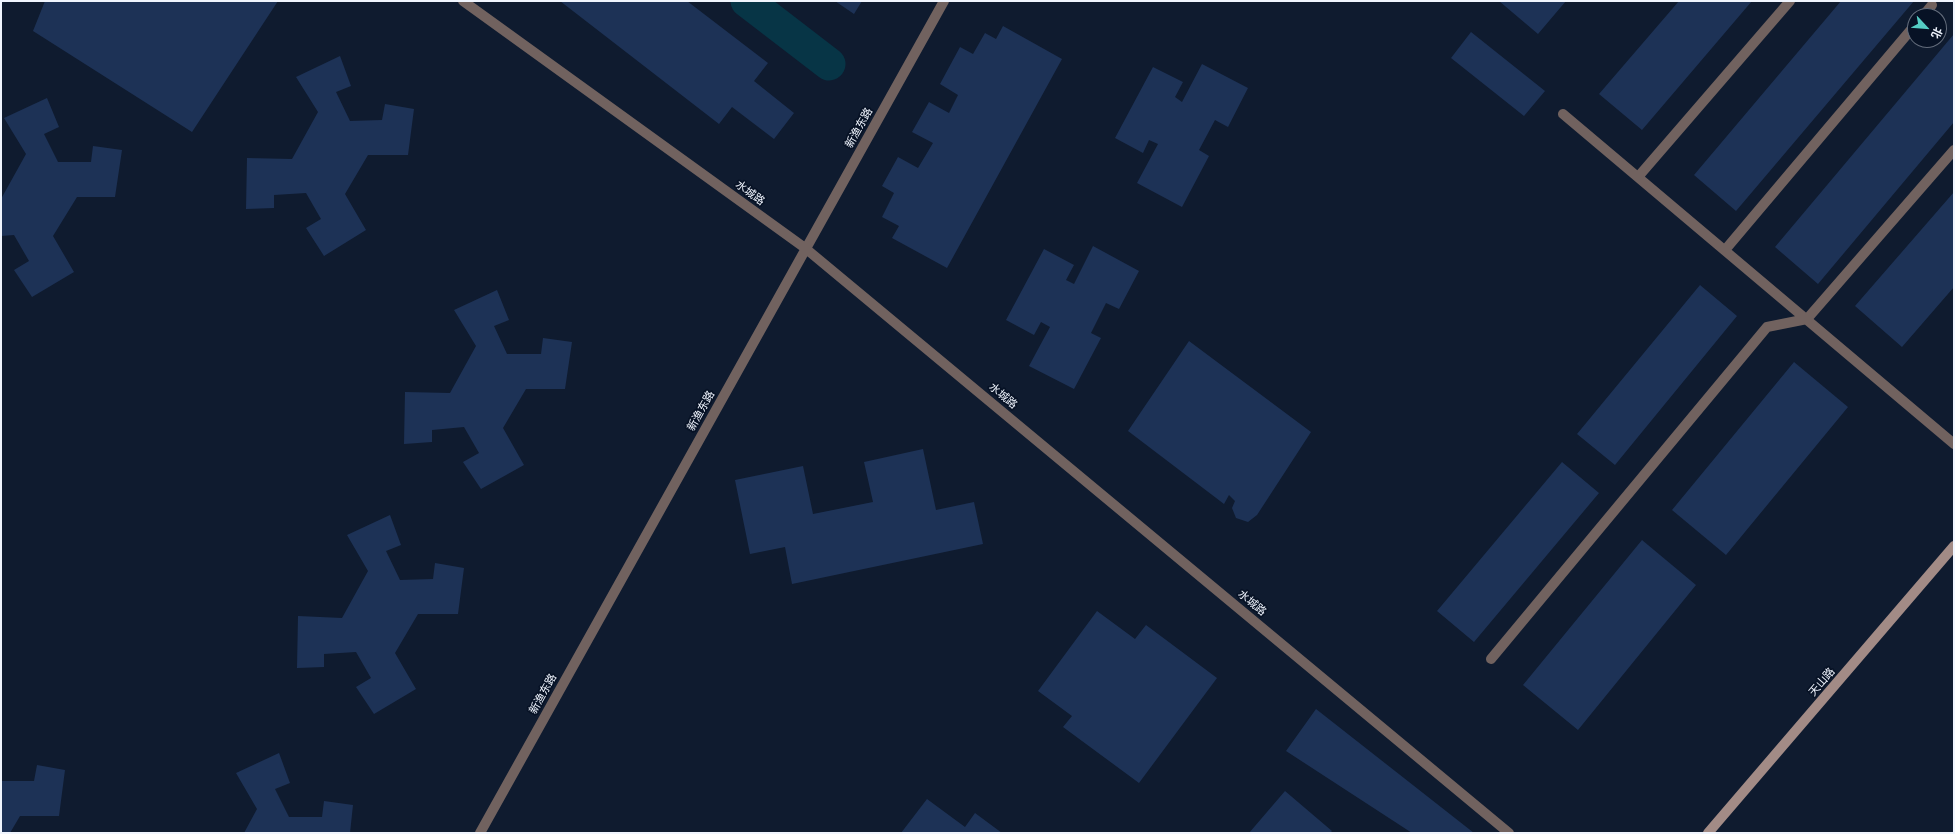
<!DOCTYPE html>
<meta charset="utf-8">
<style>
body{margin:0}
#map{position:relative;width:1955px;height:834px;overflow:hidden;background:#0f1b2f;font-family:Inter,"Noto Sans SC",sans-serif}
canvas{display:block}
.frame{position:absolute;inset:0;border:2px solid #f0f5fe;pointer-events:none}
.north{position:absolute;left:1907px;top:8px;width:40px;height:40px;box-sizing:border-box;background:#071225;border:1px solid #646d7c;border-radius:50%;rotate:116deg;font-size:11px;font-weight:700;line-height:16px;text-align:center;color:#f0f5fe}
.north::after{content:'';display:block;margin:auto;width:14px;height:18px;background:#55cec4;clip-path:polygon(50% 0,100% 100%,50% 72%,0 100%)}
</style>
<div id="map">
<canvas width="1955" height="834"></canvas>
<div class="frame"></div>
<div class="north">北</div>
</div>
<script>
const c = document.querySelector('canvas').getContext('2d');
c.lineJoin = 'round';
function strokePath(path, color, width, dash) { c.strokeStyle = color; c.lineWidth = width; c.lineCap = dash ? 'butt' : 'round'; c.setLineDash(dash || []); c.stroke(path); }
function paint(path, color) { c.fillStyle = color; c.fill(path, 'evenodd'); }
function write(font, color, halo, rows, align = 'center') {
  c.font = font + ' Inter,"Noto Sans SC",sans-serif'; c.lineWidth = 3.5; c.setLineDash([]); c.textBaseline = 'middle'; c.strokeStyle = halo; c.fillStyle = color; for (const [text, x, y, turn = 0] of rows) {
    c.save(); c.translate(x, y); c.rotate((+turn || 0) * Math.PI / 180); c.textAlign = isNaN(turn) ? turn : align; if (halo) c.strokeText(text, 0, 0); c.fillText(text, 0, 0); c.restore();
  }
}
const canal = new Path2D(`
 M747,1L829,64`);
const building = new Path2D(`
 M45,1H278L192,132L33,31Z
 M560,1H687L768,63L754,81L794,113L774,139L732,107L719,124Z
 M835,1H862L854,14Z
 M1499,1H1566L1538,34Z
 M1679,1H1752L1642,130L1599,94Z
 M1841,1H1914L1736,211L1694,175Z
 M1003,26L1062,59L947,268L892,238L899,226L882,217L894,193L882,186L898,157L918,168L933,143L912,132L929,102L949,113L958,95L940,84L960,47L973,54L985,33L996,39Z
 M1471,32L1545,91L1524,116L1451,58Z
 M1954,34V122L1818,284L1775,247Z
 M340,56L351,86L336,92L350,121L382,120L385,104L414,109L408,155H368L345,194L366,230L324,256L306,228L321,219L306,193L274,195V208L246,209L247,158L292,159L318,112L296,77Z
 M1202,64L1248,88L1228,127L1215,120L1199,150L1209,156L1182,207L1137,183L1158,144L1149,140L1143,153L1115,138L1153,67L1183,82L1175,97L1182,102Z
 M47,98L59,127L44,134L58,162H91L93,146L122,150L115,197H77L53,236L74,272L32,297L14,270L29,261L14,235L1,236V199L26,154L4,118Z
 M1954,192V287L1902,347L1855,306Z
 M1093,246L1139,271L1119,309L1106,303L1091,333L1101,338L1074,389L1029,366L1050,327L1041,322L1034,335L1006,320L1044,249L1074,265L1066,280L1074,284Z
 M1700,285L1737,316L1615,465L1577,434Z
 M497,290L509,320L494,326L507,354H541L543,338L572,342L565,389H526L503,428L524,465L481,489L463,462L479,453L464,427L432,430V442L404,444L405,392L450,393L476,346L454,310Z
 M1189,341L1311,432L1257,515L1248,522L1236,518L1232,508L1235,501L1229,495L1224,504L1128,431Z
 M1794,362L1848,407L1726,555L1672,510Z
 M923,449L936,510L974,502L983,544L792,584L785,547L750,554L735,480L803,466L813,514L873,502L864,462Z
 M1562,462L1599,493L1474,642L1437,611Z
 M390,515L401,545L386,551L400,580L433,579L435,563L464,568L458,614H418L395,653L416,689L374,714L356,687L371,678L356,652L324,654V667L297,668L298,616L342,618L368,571L347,535Z
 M1642,540L1696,585L1578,730L1523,685Z
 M1097,611L1135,639L1146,625L1217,678L1139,783L1063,727L1072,716L1038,691Z
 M1316,709L1474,833H1412L1286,751Z
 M279,753L290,783L275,789L289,817H322L324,801L353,805L350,833H244L257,809L236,773Z
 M37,765L65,770L59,816H20L10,833H1V781H34Z
 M1285,791L1332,831L1330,833H1249Z
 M927,799L965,827L975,813L1002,833H901Z`);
const minor = new Path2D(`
 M1923,16L1932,5
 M1563,114L1954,444
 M1638,177L1790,1
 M1725,250L1915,25
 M1491,659L1767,327L1807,319L1954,150`);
const tertiary = new Path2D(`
 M463,1L805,248L1509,833
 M480,833L944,1`);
const secondary = new Path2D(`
 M1708,833L1954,546`);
const streetNames = [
 ["新渔东路",859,128,-61],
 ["水城路",750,193,36],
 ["水城路",1003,396,40],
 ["新渔东路",701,411,-61],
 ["水城路",1252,603,40],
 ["天山路",1822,682,-49],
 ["新渔东路",543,694,-61]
];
strokePath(canal, '#073546', 33);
paint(building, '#1d3256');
strokePath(minor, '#71625f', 10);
strokePath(tertiary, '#71625f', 10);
strokePath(secondary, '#a28b86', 10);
write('11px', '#f0f5fe', '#071225', streetNames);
</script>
